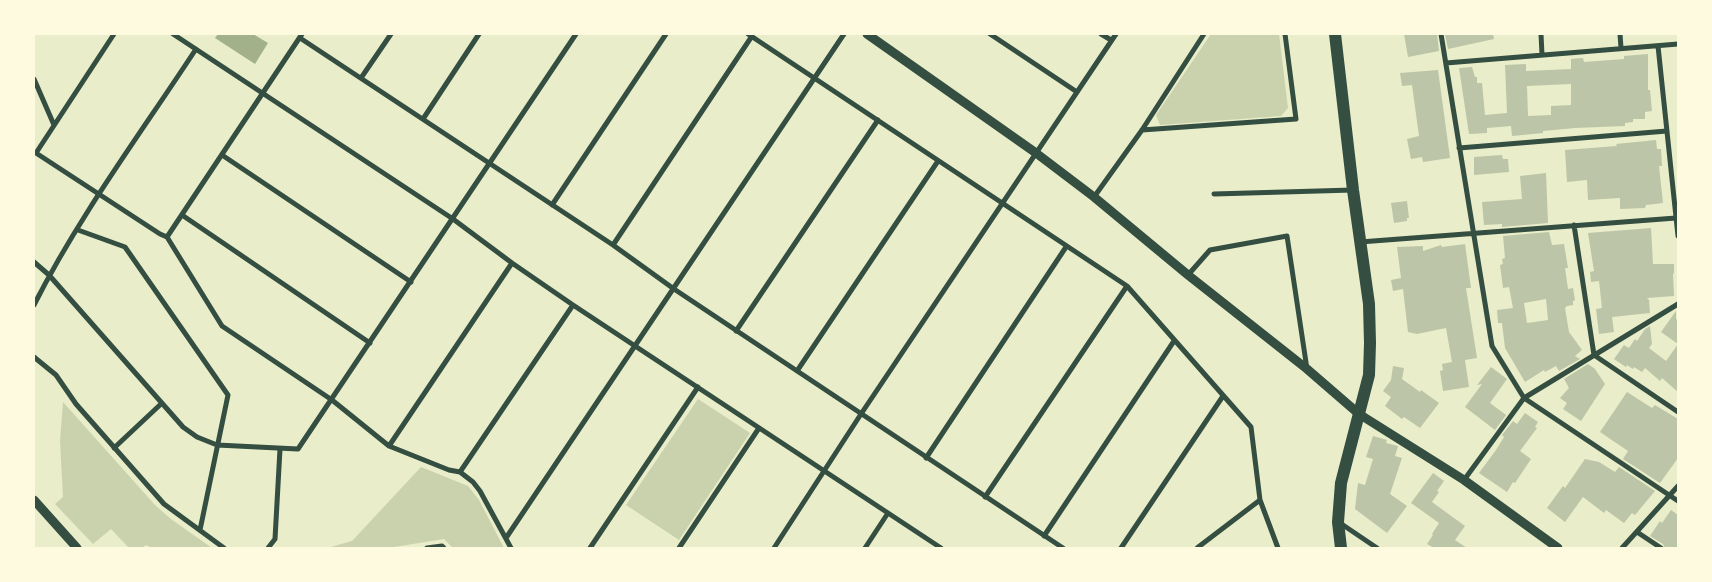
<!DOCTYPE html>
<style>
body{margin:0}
#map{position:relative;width:1712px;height:582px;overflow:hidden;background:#e9edc9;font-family:Merriweather,serif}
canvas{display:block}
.frame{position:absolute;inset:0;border:35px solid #fefae0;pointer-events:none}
</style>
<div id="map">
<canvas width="1712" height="582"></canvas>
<div class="frame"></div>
</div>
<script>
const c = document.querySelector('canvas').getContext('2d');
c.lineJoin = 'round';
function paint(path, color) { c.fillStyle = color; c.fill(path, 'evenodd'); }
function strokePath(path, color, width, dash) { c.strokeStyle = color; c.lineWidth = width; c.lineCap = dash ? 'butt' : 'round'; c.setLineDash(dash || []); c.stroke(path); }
const green = new Path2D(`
 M1211,34H1279L1288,108L1281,116L1160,125L1156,115Z
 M698,399L750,433L679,540L626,505Z
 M63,402L155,505L171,519L212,548H152L146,545L142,548H129L111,529L93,544L55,504L63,497L60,441Z
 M421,467L468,486L479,500L504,548H453L444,539L388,548H327L352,541Z`);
const water = new Path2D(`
 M218,34H253L268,43L255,64L215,38Z`);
const building = new Path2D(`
 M1404,34H1437L1439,51L1408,57Z
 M1445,34H1493L1494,39L1448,49Z
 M1648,54V90H1650L1652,111L1645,112V119H1633V122L1625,123V126L1575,128L1543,131V133L1512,136L1511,126L1487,128V133L1469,134L1459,68L1472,67L1475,77H1477V83H1482L1485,115L1507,113L1505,65L1526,64V71L1571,69V59L1583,58L1584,62L1624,59V56ZM1571,84V105L1551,106V115L1528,116L1527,86Z
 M1438,70L1450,158L1423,162L1422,157L1411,159L1407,139L1419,136L1412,85L1402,86L1400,73Z
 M1656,140L1657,149H1661L1662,166H1659L1663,203L1646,205L1645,208L1620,209V198L1588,200L1587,180L1567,182L1565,150L1617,146L1616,144Z
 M1502,155L1503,159H1508L1509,172L1474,175V157Z
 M1546,173L1548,223L1502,227V224L1484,225L1482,202L1522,199L1520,176Z
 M1407,201L1409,218H1407V221L1394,223L1391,203Z
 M1651,228L1653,264H1674V273L1673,274L1674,296L1647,298L1649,300L1650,313L1612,317L1614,332L1599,334L1596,309L1602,308L1599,281L1591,282L1590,272L1594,271L1588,233Z
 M1549,232L1552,245L1564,244L1568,268H1565L1568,289L1573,288L1575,300L1573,301V305L1567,306L1565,308L1569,332L1582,350L1575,356L1580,359L1559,371L1556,366L1545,372L1544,370L1525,382L1505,348L1502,323H1498L1497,310L1513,308L1509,287L1503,288L1500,265L1503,264L1502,259L1505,258L1503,236ZM1546,299L1548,320L1527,323L1524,303Z
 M1465,244L1471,288H1466L1477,358L1465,360L1469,387L1443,391L1440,371L1443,370L1442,364L1452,362L1446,328L1417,334L1408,332L1403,289L1393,291L1391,280L1401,278L1397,247L1423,246V251L1441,245L1442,247Z
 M1676,311V320L1678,317V392L1662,378L1660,381L1645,368L1642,372L1634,367L1633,369L1627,365L1626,367L1614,359L1624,345L1629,348L1635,339L1637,341L1645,329L1650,326L1652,344L1649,348L1666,361L1678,344L1661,332Z
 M1588,364L1595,369L1605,384L1581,421L1563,409L1567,403L1560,398L1569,388L1564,379Z
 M1393,366L1404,368L1402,379L1420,392L1421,390L1439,403L1420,428L1404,417L1402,419L1385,406L1391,397L1383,391L1391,380Z
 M1491,367L1507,379L1490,403L1506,415L1495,430L1465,407L1482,384L1477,385Z
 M1627,392L1652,408L1655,405L1678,419V458L1660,483L1623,459L1628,451L1600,432Z
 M1525,413L1538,422L1535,427L1537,428L1520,451L1531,459L1515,483L1513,482L1507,492L1479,473L1496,450L1504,437L1502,435L1513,421L1517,424Z
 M1373,436L1387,440L1386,443L1398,446L1395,456L1402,458L1390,494L1407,506L1387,533L1355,509L1358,483L1365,485L1373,459L1366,457Z
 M1585,459L1599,462L1615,472L1619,467L1655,491L1635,515L1632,513L1624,523L1606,510L1604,513L1583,497L1565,522L1547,508L1563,486L1565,488Z
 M1433,473L1444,481L1437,491L1439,492L1432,502L1465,526L1455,540L1467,548H1434L1427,544L1433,535L1432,534L1439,523L1411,503Z
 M1671,510L1678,515V548H1665L1663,544L1650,536L1660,521L1662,523Z`);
const minor = new Path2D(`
 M114,34L36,153L160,234L167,237L222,326L332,400L389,446L449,470L460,472L473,482L480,491L511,548
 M173,34L453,219L512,263L573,305L941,548
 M748,34L1127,286L1251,427L1260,500L1278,548
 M990,34L1077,92
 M1101,34L1111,40
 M1441,34L1492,346L1524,398L1678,501
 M1541,34L1542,55
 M1620,34L1621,48
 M300,38L613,245L674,289L1063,548
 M1658,46L1678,236
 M1446,63L1678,44
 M361,78L391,34
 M34,79L54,125
 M423,119L479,34
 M1142,130L1296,119L1285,34
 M1459,148L1667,131
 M222,155L411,282
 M1214,194L1353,190
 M1094,197L1142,130L1204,34
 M552,205L666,34
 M182,215L370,343
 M1574,225L1594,355L1678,412
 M78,230L125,247L228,395L200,530
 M167,237L302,34
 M1360,242L1676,218
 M613,245L752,36
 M34,262L49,275L183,427L197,437L217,445L298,449L576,34
 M1188,275L1210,250L1287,236L1307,369
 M34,305C79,216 141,133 196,49
 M736,331L878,120
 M34,357L56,375L76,404L164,504L224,548
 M797,371L938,161
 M389,446L512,263
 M114,448L162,403
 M926,458L1066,247
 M460,472L573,305
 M1464,480L1524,398L1678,304
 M985,497L1127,286
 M1340,523L1377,548
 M1637,532L1661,548
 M1044,536L1174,341
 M506,538L844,34
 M268,548L275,539L280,449
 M427,548L442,546L444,548
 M590,548L698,387
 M679,548L759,428
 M774,548L861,414L1116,34
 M865,548L888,513
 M1121,548L1223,396
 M1197,548L1260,500
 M1622,548L1678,486`);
const tertiary = new Path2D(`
 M867,34L1036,153L1094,197L1188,275L1307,369L1359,414L1464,480L1558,548
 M34,500L77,548`);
const primary = new Path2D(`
 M1335,34L1353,190L1369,304L1370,343L1369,375L1341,483L1338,522L1341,548`);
paint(green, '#cad2ad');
paint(water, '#a3b18a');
paint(building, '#bcc5a7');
strokePath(minor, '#344e41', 5);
strokePath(tertiary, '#344e41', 9);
strokePath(primary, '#344e41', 12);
</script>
